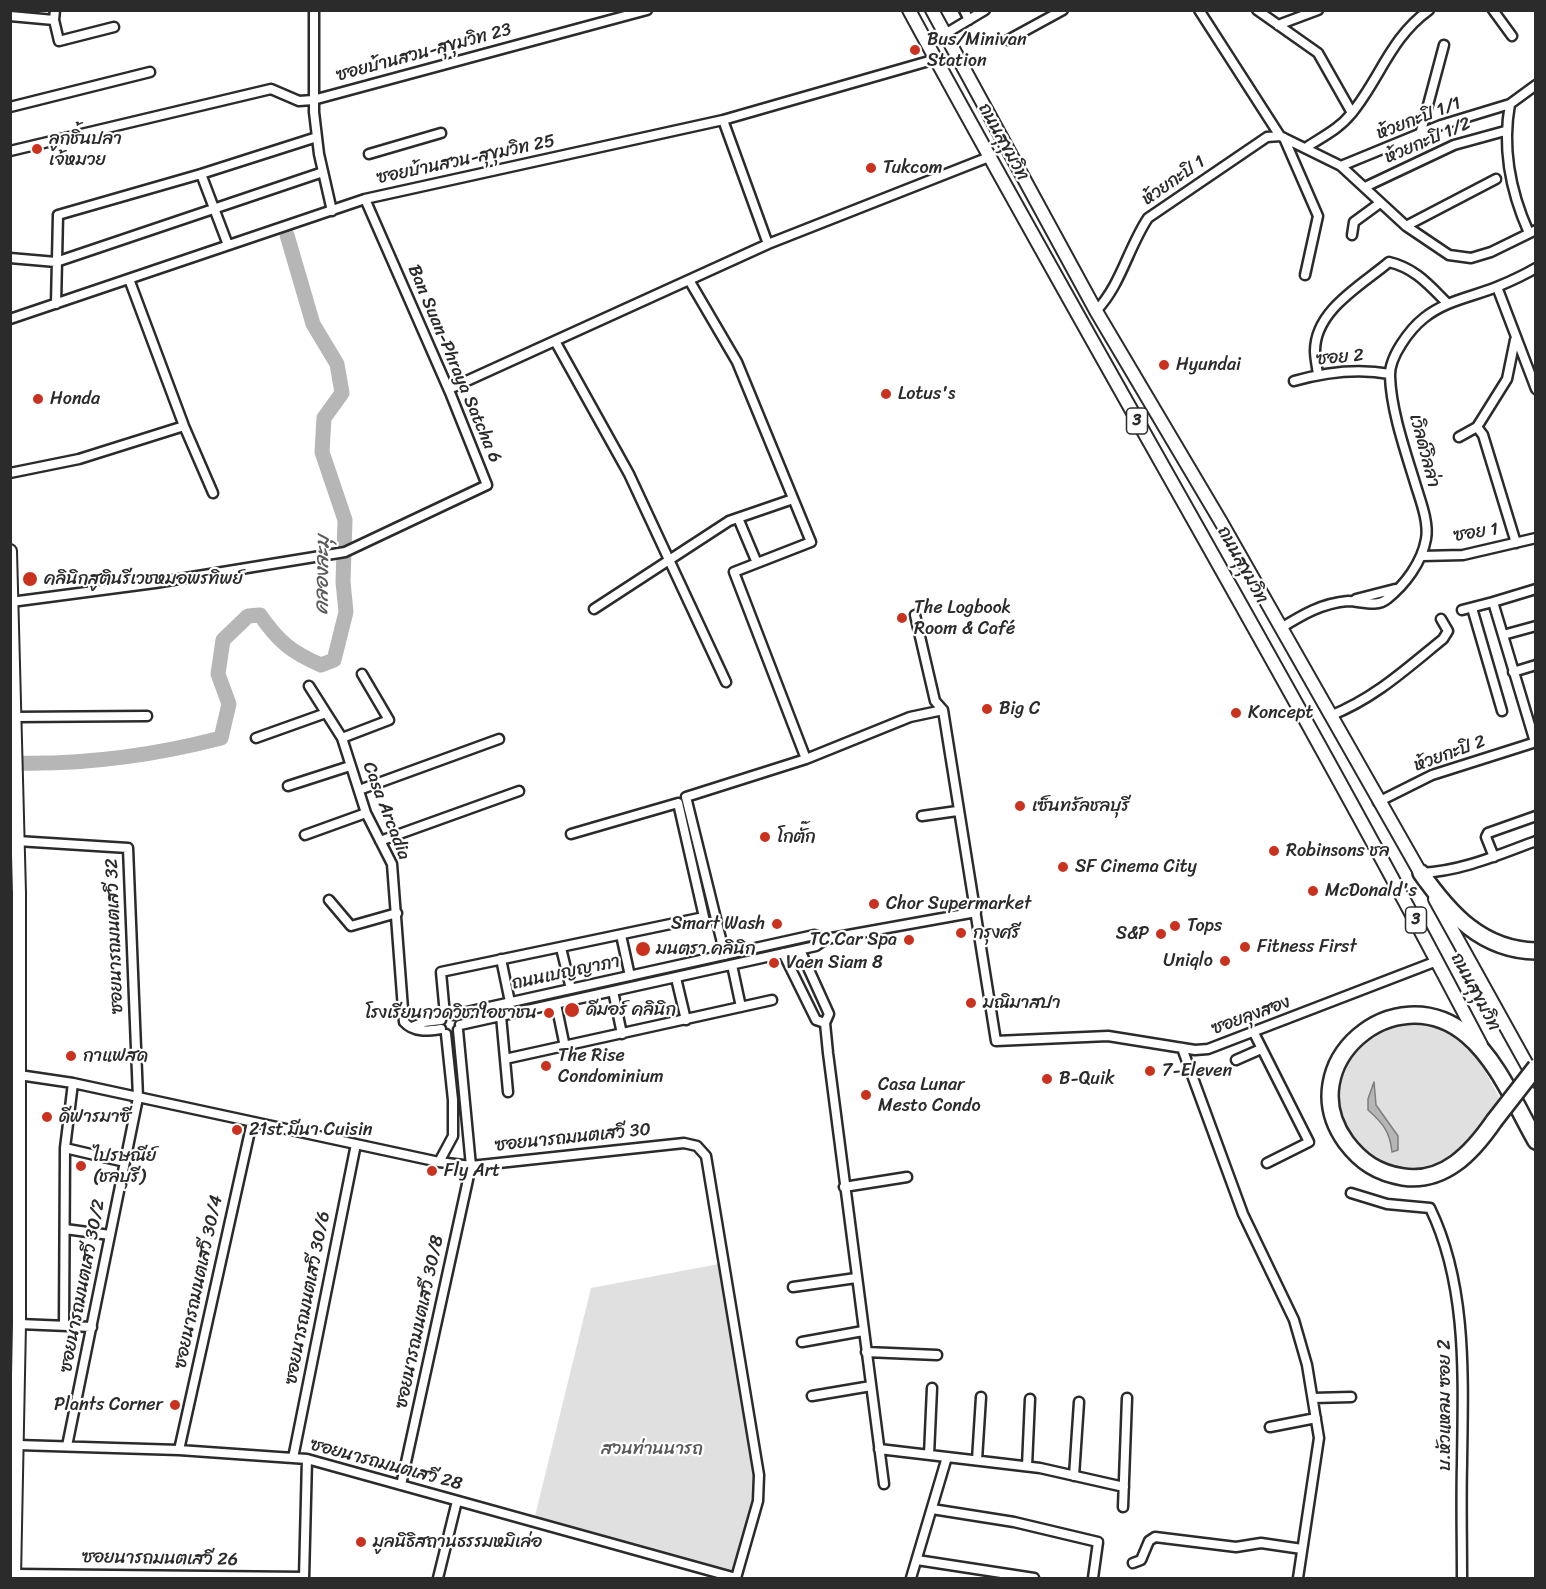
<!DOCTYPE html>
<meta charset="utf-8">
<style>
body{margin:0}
#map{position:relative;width:1546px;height:1589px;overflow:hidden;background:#fff;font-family:Sriracha,sans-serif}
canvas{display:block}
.frame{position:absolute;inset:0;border:12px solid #2b2b2b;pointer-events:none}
</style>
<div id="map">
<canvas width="1546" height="1589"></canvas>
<div class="frame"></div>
</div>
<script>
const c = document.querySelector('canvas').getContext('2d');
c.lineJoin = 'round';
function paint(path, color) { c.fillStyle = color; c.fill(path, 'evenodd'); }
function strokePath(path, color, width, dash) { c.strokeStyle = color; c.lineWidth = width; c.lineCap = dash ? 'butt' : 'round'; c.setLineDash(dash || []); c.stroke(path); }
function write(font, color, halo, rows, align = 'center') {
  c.font = font + ' Sriracha,"Playpen Sans Thai",sans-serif'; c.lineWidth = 4.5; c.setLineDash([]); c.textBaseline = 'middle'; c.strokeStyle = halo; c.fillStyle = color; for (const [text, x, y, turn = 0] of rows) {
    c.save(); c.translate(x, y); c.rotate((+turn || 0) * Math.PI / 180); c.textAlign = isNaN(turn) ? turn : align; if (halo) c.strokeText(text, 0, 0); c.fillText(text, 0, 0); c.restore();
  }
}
const green = new Path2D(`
 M1406,1022C1468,1027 1476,1055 1503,1104C1486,1123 1471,1147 1449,1160C1370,1207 1294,1091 1372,1034C1380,1027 1396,1025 1406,1022Z
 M719,1264L754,1472L753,1497L732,1571L535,1516L591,1288Z`);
const water = new Path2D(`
 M1374,1082L1376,1105L1398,1136V1150L1392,1152C1390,1132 1383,1123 1368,1110V1099Z`);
const river = new Path2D(`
 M10,763C82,765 152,756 221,738L229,704L218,674L223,640L248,616L260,615C279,642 291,652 321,665L334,660L346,612L343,582L345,520L322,452L324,418L342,393L337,364L313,324L287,235`);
const street = new Path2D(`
 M55,10L54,20L59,41L114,27
 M314,10V112L319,154L332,211
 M964,10L969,20
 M1199,10L1280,136
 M1257,10L1318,53L1352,113
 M1493,10L1512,36
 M10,16L54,20
 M1278,25L1318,10
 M945,34L985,10
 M1008,40L1063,10
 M10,107L150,72
 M723,120L768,244
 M1420,135L1444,45
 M1280,136L1341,166L1406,226L1449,255L1471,258L1491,252L1536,230
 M1284,138L1318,216L1305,275
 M1307,147C1322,137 1339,129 1351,114C1380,79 1390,38 1429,10
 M10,151L271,89L299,101L313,100L647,10
 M369,154L441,133
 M1341,166L1441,125L1510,104
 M201,174L228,245
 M1365,187L1454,145L1505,131
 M1406,226L1496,179
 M1529,233C1511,193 1502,148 1510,104L1536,85
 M1352,235L1354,222L1380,203
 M10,258L56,262L323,172
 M129,279L184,426L213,493
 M689,280L737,362L811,542L734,572L806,759
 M1497,287L1536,389
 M56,304L58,215L201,174L317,137
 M1096,311C1121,285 1128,248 1148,218L1267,137L1280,136
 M10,319L365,199L723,120L936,59
 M1515,340L1507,379L1477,427L1483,435L1516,543
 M555,341L629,474L726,682
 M1318,374C1317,367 1315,358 1315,351C1315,310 1362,285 1389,262C1415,268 1429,285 1447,303
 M1294,381C1326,372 1357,368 1390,374
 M449,389L768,244L989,157
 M1459,437L1477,427
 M10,473L79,459L184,426
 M738,518L757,563
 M1422,556L1463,555L1536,538
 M1356,599L1395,589
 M11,602L155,583L345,552L487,485L451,395L365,199
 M1472,608L1502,711
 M594,609L729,521L793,499
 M1462,610L1493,602
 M915,615L935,701L943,710L996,1041L1108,1036L1195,1050L1208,1049L1437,961
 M1281,628C1302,615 1322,603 1348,601C1360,601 1377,608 1387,599C1405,585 1422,562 1426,539C1429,523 1421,502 1416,486C1406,453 1391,411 1390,376C1389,357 1410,329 1424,318C1446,300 1473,297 1499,286C1511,281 1524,275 1536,268
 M1503,635L1536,626
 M1513,672L1536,665
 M309,686L342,738L366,813L392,864L404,1022C414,1033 428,1031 441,1029
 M1330,716C1375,698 1406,669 1443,639L1448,631L1441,619
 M14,717L147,716
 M256,738L326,713
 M342,738L389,720L362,674
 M1535,742L1493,602L1536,589
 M288,786L350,766
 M359,790L499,739
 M1378,802L1432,775L1536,742
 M922,816L957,811
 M305,835L366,813
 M17,841L128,848L138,1098L67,1446
 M380,841L519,791
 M1494,857L1486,837L1488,833L1536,816
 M1421,873C1462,871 1498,855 1536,841
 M329,900L351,926L397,913
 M621,935L630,976
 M561,948L571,989
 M800,950L829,1014L825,1023L828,1053L884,1484
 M783,953L816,1020L825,1023
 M725,955L686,797L806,759L910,717L943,710
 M501,959L510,1002
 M732,965L741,1007
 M676,978L686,1020
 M613,991L622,1034
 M556,1004L565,1047
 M445,1015L441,972L704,917L678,803L571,834
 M453,1015L814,935L826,939
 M501,1016L508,1092
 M460,1025L816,946L826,939L976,912
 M412,1027L424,1022L441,1020
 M1254,1033L1309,1142L1267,1163
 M1182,1048L1243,1214L1294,1320L1307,1365L1319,1438L1298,1578
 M505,1059L772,1000
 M1236,1060L1261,1049
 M19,1075L73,1083L439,1162L471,1166L684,1143L697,1146L706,1156L759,1475L758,1501L736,1578
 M65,1148L125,1162
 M439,1162L453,1136V1100L446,1034
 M844,1187L907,1177
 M1351,1193L1387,1204L1430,1208C1468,1286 1463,1380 1462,1464C1461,1502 1462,1540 1462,1578
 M65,1229L110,1235
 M793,1287L856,1278
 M19,1324L92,1327
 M64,1326L65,1148L73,1083
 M802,1342L863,1331
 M866,1352L937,1355
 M812,1396L871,1386
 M1313,1398L1351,1397
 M1270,1427L1316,1418
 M18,1445L179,1450L307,1459L736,1578
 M879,1449L1040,1468L1124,1487
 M179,1450L252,1122
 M929,1455L932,1388
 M293,1458L356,1144
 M977,1460L981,1397
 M1027,1466L1030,1399
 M1074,1476L1079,1402
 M401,1485L471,1166L458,1030
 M1123,1507L1127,1398
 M932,1509L1014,1522L1098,1542L1093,1578
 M917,1560L1034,1578
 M1133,1563L1141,1560L1149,1541L1155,1537L1236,1547L1261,1543L1302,1549
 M15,1574L304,1577
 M304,1578L307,1459
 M438,1578L457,1501
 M911,1578L947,1457`);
const secondary = new Path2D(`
 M10,551L19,893V1324L14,1578`);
const primary = new Path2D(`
 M909,10C1097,357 1299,696 1481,1045
 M932,10L1096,311L1221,522L1425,881
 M1435,899L1536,1081`);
const highway = new Path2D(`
 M1421,873C1450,914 1482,950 1536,951
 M1494,1121C1472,1153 1444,1183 1403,1177C1378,1173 1361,1162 1346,1142C1290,1065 1394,974 1467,1035C1498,1061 1516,1106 1536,1141`);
const highwayBridge = new Path2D(`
 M1494,1121L1536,1067`);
const markers = [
 [915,50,6,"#c8321e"],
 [37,149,6,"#c8321e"],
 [871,168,6,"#c8321e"],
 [1164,365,6,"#c8321e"],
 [886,394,6,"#c8321e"],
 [38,399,6,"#c8321e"],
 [30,579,8,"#c8321e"],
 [902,618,6,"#c8321e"],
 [987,709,6,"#c8321e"],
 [1236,713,6,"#c8321e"],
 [1020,806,6,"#c8321e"],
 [765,837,6,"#c8321e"],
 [1274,851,6,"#c8321e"],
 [1063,867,6,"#c8321e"],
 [1313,891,6,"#c8321e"],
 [874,904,6,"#c8321e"],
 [777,924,6,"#c8321e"],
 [1175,926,6,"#c8321e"],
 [961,933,6,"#c8321e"],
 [1161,934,6,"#c8321e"],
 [909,940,6,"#c8321e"],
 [1245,947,6,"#c8321e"],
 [643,949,8,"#c8321e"],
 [1225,961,6,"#c8321e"],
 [774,963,6,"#c8321e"],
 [971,1003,6,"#c8321e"],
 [572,1010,8,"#c8321e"],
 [549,1013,6,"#c8321e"],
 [71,1056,6,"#c8321e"],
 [546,1066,6,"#c8321e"],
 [1150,1071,6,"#c8321e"],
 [1047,1079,6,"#c8321e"],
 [866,1095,6,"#c8321e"],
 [47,1117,6,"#c8321e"],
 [237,1130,6,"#c8321e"],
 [81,1166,6,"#c8321e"],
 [432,1171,6,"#c8321e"],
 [175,1405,6,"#c8321e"],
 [361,1542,6,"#c8321e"]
];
const shields = [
 [1137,421,21],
 [1416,920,21]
];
const shieldNames = [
 ["3",1137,421],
 ["3",1416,920]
];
const poiNames = [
 ["Bus/Minivan",927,40],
 ["Station",927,61],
 ["ลูกชิ้นปลา",49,139],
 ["เจ้หมวย",49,160],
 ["Tukcom",883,168],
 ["Hyundai",1176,365],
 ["Lotus's",898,394],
 ["Honda",50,399],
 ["คลินิกสูตินรีเวชหมอพรทิพย์",44,579],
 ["The Logbook",914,608],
 ["Room & Café",914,629],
 ["Big C",999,709],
 ["Koncept",1248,713],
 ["เซ็นทรัลชลบุรี",1032,806],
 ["โกตั๊ก",777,837],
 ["Robinsons ชล",1286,851],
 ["SF Cinema City",1075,867],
 ["McDonald's",1325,891],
 ["Chor Supermarket",886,904],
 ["Smart Wash",765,924,"right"],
 ["Tops",1187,926],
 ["กรุงศรี",973,933],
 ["S&P",1149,934,"right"],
 ["TC Car Spa",897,940,"right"],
 ["Fitness First",1257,947],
 ["มนตรา คลินิก",656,949],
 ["Uniqlo",1213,961,"right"],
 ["Vaen Siam 8",786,963],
 ["มณิมาสปา",983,1003],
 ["ดีมอร์ คลินิก",586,1010],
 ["โรงเรียนกวดวิชาใอชาชน",537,1013,"right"],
 ["กาแฟสด",83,1056],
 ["The Rise",558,1056],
 ["Condominium",558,1077],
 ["7-Eleven",1162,1071],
 ["B-Quik",1059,1079],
 ["Casa Lunar",878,1085],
 ["Mesto Condo",878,1106],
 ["ดีฟารมาซี",59,1117],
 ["21st มีนา Cuisin",249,1130],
 ["ไปรษณีย์",93,1156],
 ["(ชลบุรี)",93,1177],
 ["Fly Art",444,1171],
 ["Plants Corner",163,1405,"right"],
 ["มูลนิธิสถานธรรมหมิเล่อ",373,1542]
];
const streetNames = [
 ["ซอยบ้านสวน-สุขุมวิท 23",424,53,-15],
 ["ห้วยกะปิ 1/1",1419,119,-21],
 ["ห้วยกะปิ 1/2",1428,141,-23],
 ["ถนนสุขุมวิท",1003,142,61],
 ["ซอยบ้านสวน-สุขุมวิท 25",466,160,-12],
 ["ห้วยกะปิ 1",1174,181,-35],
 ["ซอย 2",1340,358,-5],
 ["Ban Suan-Phraya Satcha 6",454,364,67],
 ["เวิลด์วิลล่า",1424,451,75],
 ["ซอย 1",1476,533,-9],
 ["ถนนสุขุมวิท",1242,565,61],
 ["ห้วยกะปิ 2",1450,754,-20],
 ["Casa Arcadia",386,811,69],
 ["ซอยนารถมนตเสวี 32",115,936,-92],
 ["ถนนเบญญาภา",566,973,-12],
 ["ถนนสุขุมวิท",1475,992,62],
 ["ซอยลุงสอง",1251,1016,-20],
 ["ซอยนารถมนตเสวี 30",573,1138,-6],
 ["ซอยนารถมนตเสวี 30/4",199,1282,-78],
 ["ซอยนารถมนตเสวี 30/2",83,1286,-79],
 ["ซอยนารถมนตเสวี 30/6",308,1298,-79],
 ["ซอยนารถมนตเสวี 30/8",420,1322,-78],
 ["บ.หัวแหลม ซอย 2",1445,1405,-90],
 ["ซอยนารถมนตเสวี 28",386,1465,15],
 ["ซอยนารถมนตเสวี 26",160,1559,1]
];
const parkNames = [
 ["สวนท่านนารถ",652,1449]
];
const waterNames = [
 ["คลองละมุ",323,575,-89]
];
paint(green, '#e0e0e0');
paint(water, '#b6b6b6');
strokePath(water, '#7e7e7e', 1.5);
strokePath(river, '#b6b6b6', 15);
strokePath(street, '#2b2b2b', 13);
strokePath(secondary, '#2b2b2b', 16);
strokePath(primary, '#2b2b2b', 16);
strokePath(highway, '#2b2b2b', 20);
strokePath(street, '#fff', 8);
strokePath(secondary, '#fff', 12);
strokePath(primary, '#fff', 12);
strokePath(highway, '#fff', 15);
strokePath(highwayBridge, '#2b2b2b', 20, []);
strokePath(highwayBridge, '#fff', 15);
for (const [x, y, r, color] of markers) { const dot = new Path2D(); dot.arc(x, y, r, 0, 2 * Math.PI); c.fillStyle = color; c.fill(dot); strokePath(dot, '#fff', 2); }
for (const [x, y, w] of shields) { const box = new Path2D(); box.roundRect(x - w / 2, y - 13, w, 26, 4.5); c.fillStyle = '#fff'; c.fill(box); strokePath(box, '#2b2b2b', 1.5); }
write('bold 16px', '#2b2b2b', null, shieldNames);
write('18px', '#2b2b2b', '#fff', poiNames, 'left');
write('18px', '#2b2b2b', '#fff', streetNames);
write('18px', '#585858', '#fff', parkNames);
write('italic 20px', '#5c5c5c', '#fff', waterNames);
</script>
